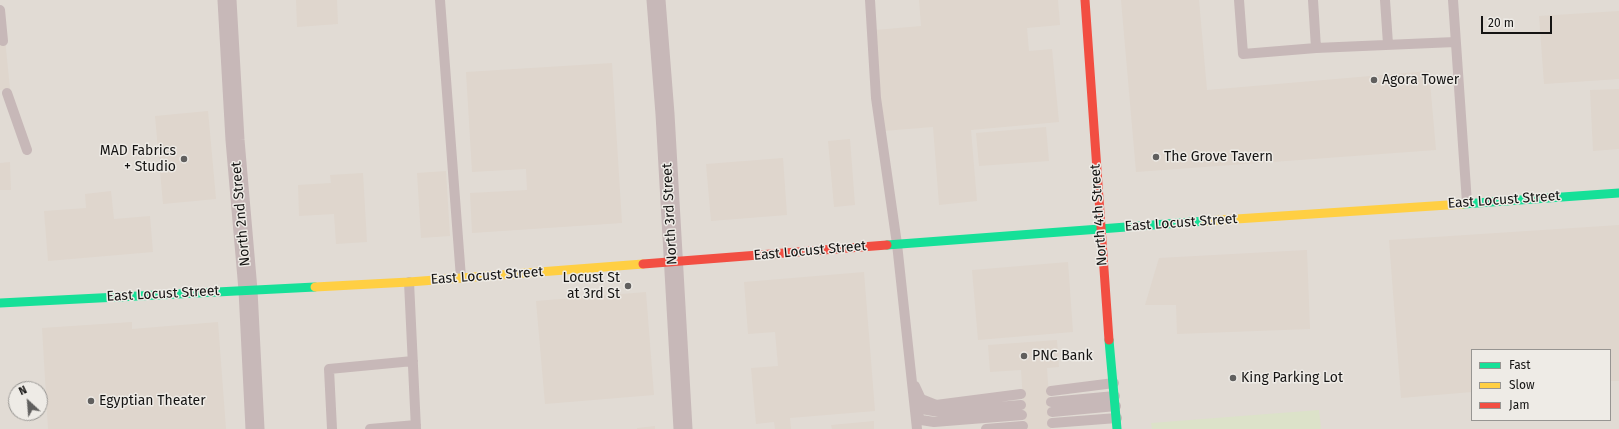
<!DOCTYPE html>
<style>
body{margin:0}
#map{position:relative;width:1619px;height:429px;overflow:hidden;background:#eceae8;font-family:"Fira Sans",sans-serif}
canvas{display:block}
.legend{position:absolute;left:1471px;top:349px;width:140px;height:72px;box-sizing:border-box;background:#eeebe6;border:1px solid #979592;margin:0;padding:5px 7px;list-style:none;font-size:12px;color:#151413}
.legend li{display:flex;align-items:center;gap:8px;height:20px}
.legend b{width:20px;border:1px solid #979592}
.north{position:absolute;left:8px;top:381px;width:40px;height:40px;box-sizing:border-box;background:#eeebe6;border:1px solid #979592;border-radius:50%;rotate:334deg;font-size:11px;font-weight:700;line-height:16px;text-align:center;color:#151413}
.north::after{content:'';display:block;margin:auto;width:14px;height:18px;background:#605f5e;clip-path:polygon(50% 0,100% 100%,50% 72%,0 100%)}
.scale{position:absolute;left:1481px;top:16px;width:71px;height:18px;box-sizing:border-box;border:2px solid #151413;border-top:0;padding-left:5px;font-size:12px;line-height:14px;white-space:nowrap;color:#151413;-webkit-text-stroke:3px #eeebe6;paint-order:stroke}
</style>
<div id="map">
<canvas width="1619" height="429"></canvas>
<ul class="legend">
<li><b style="height:5px;background:#16e098"></b>Fast</li>
<li><b style="height:5px;background:#ffcf43"></b>Slow</li>
<li><b style="height:5px;background:#f24e42"></b>Jam</li>
</ul>
<div class="north">N</div>
<div class="scale">20 m</div>
</div>
<script>
const c = document.querySelector('canvas').getContext('2d');
c.lineJoin = 'round';
function paint(path, color) { c.fillStyle = color; c.fill(path, 'evenodd'); }
function strokePath(path, color, width, dash) { c.strokeStyle = color; c.lineWidth = width; c.lineCap = dash ? 'butt' : 'round'; c.setLineDash(dash || []); c.stroke(path); }
function write(font, color, halo, rows, align = 'center') {
  c.font = font + ' "Fira Sans",sans-serif'; c.lineWidth = 3; c.setLineDash([]); c.textBaseline = 'middle'; c.strokeStyle = halo; c.fillStyle = color; for (const [text, x, y, turn = 0] of rows) {
    c.save(); c.translate(x, y); c.rotate((+turn || 0) * Math.PI / 180); c.textAlign = isNaN(turn) ? turn : align; if (halo) c.strokeText(text, 0, 0); c.fillText(text, 0, 0); c.restore();
  }
}
const built = new Path2D(`
 M0,0H1619V429H0ZM1472,350H1610V420H1472ZM16,389H40V413H16Z`);
const green = new Path2D(`
 M1319,410L1321,429H1152L1151,423Z`);
const building = new Path2D(`
 M296,0H337L338,24L297,27Z
 M919,0H1058L1060,25L1027,28L1029,51L1052,49L1059,122L971,130L977,201L939,205L933,127L883,131L875,30L921,26Z
 M1121,0H1199L1207,90L1429,71L1436,150L1136,172Z
 M1619,11V79L1544,84L1539,16Z
 M0,29H4L10,89L0,90Z
 M612,63L622,223L472,233L470,193L527,190L526,169L472,172L466,72Z
 M1619,89V149L1593,151L1590,90Z
 M208,111L216,199L163,204L155,116Z
 M1046,127L1049,161L979,166L976,133Z
 M850,139L855,205L834,207L828,141Z
 M783,158L787,215L711,221L706,164Z
 M10,162L11,190H0V163Z
 M446,171L450,236L421,238L417,173Z
 M363,173L367,242L336,244L334,214L299,216L298,185L331,183L330,175Z
 M111,191L114,219L150,216L153,252L48,261L44,211L86,208L85,194Z
 M1619,225V381H1610V350H1472V392L1401,398L1389,240Z
 M1307,250L1310,329L1177,334L1176,305H1145L1159,258Z
 M1068,262L1073,332L978,340L972,270Z
 M864,272L875,411L790,418L791,429H775L774,422L756,424L751,368L778,366L775,332L748,334L744,282Z
 M646,292L654,395L545,404L536,301Z
 M132,322V329L218,322L226,429H48L42,328Z
 M1057,340L1059,367L1047,368L1051,429H1025L1021,370L990,372L988,345Z
 M874,421V429H832L831,425Z
 M655,426V429H637V428Z`);
const lane = new Path2D(`
 M440,0L461,278
 M870,0L876,98L897,244L917,429
 M1239,0L1243,54L1316,48L1455,42
 M1313,0L1316,48
 M1385,0L1388,44
 M1453,0L1467,203
 M0,10L3,41
 M7,93L27,150
 M409,282L416,429
 M915,386L921,399L936,405L1021,394
 M1051,391L1114,383
 M914,399L922,409L939,412L1021,405
 M1051,402L1115,396
 M915,411L921,420L934,422L1022,415
 M1052,412L1116,406
 M1052,423L1117,418
 M332,429L329,369L413,361
 M370,429L416,425
 M986,429L1023,426`);
const street = new Path2D(`
 M227,0L235,140L248,290L255,429
 M656,0L665,114L683,429`);
const fast = new Path2D(`
 M1463,204L1619,193
 M887,245L1206,221
 M0,303L315,287
 M1109,340L1117,429`);
const slow = new Path2D(`
 M1206,221L1463,204
 M315,287L409,282L643,264`);
const jam = new Path2D(`
 M1085,0L1109,340
 M643,264L887,245`);
const markers = [
 [1374,80,4,"#605f5e"],
 [1156,157,4,"#605f5e"],
 [184,159,4,"#605f5e"],
 [628,286,4,"#605f5e"],
 [1024,356,4,"#605f5e"],
 [1233,378,4,"#605f5e"],
 [91,401,4,"#605f5e"]
];
const poiNames = [
 ["Agora Tower",1382,80],
 ["MAD Fabrics",176,151,"right"],
 ["+ Studio",176,167,"right"],
 ["The Grove Tavern",1164,157],
 ["Locust St",620,278,"right"],
 ["at 3rd St",620,294,"right"],
 ["PNC Bank",1032,356],
 ["King Parking Lot",1241,378],
 ["Egyptian Theater",99,401]
];
const streetNames = [
 ["East Locust Street",1504,200,-4],
 ["North 2nd Street",241,214,-95],
 ["North 3rd Street",670,214,-93],
 ["North 4th Street",1099,215,-94],
 ["East Locust Street",1181,223,-4],
 ["East Locust Street",810,251,-5],
 ["East Locust Street",487,276,-4],
 ["East Locust Street",163,294,-3]
];
paint(built, '#e1dbd4');
paint(green, '#dce2c9');
paint(building, '#dfd6cd');
strokePath(lane, '#c7b8b8', 10);
strokePath(street, '#c7b8b8', 19);
strokePath(fast, '#16e098', 9);
strokePath(slow, '#ffcf43', 9);
strokePath(jam, '#f24e42', 9);
for (const [x, y, r, color] of markers) { const dot = new Path2D(); dot.arc(x, y, r, 0, 2 * Math.PI); c.fillStyle = color; c.fill(dot); strokePath(dot, '#eeebe6', 1.5); }
write('14px', '#151413', '#eeebe6', poiNames, 'left');
write('14px', '#151413', '#eeebe6', streetNames);
</script>
